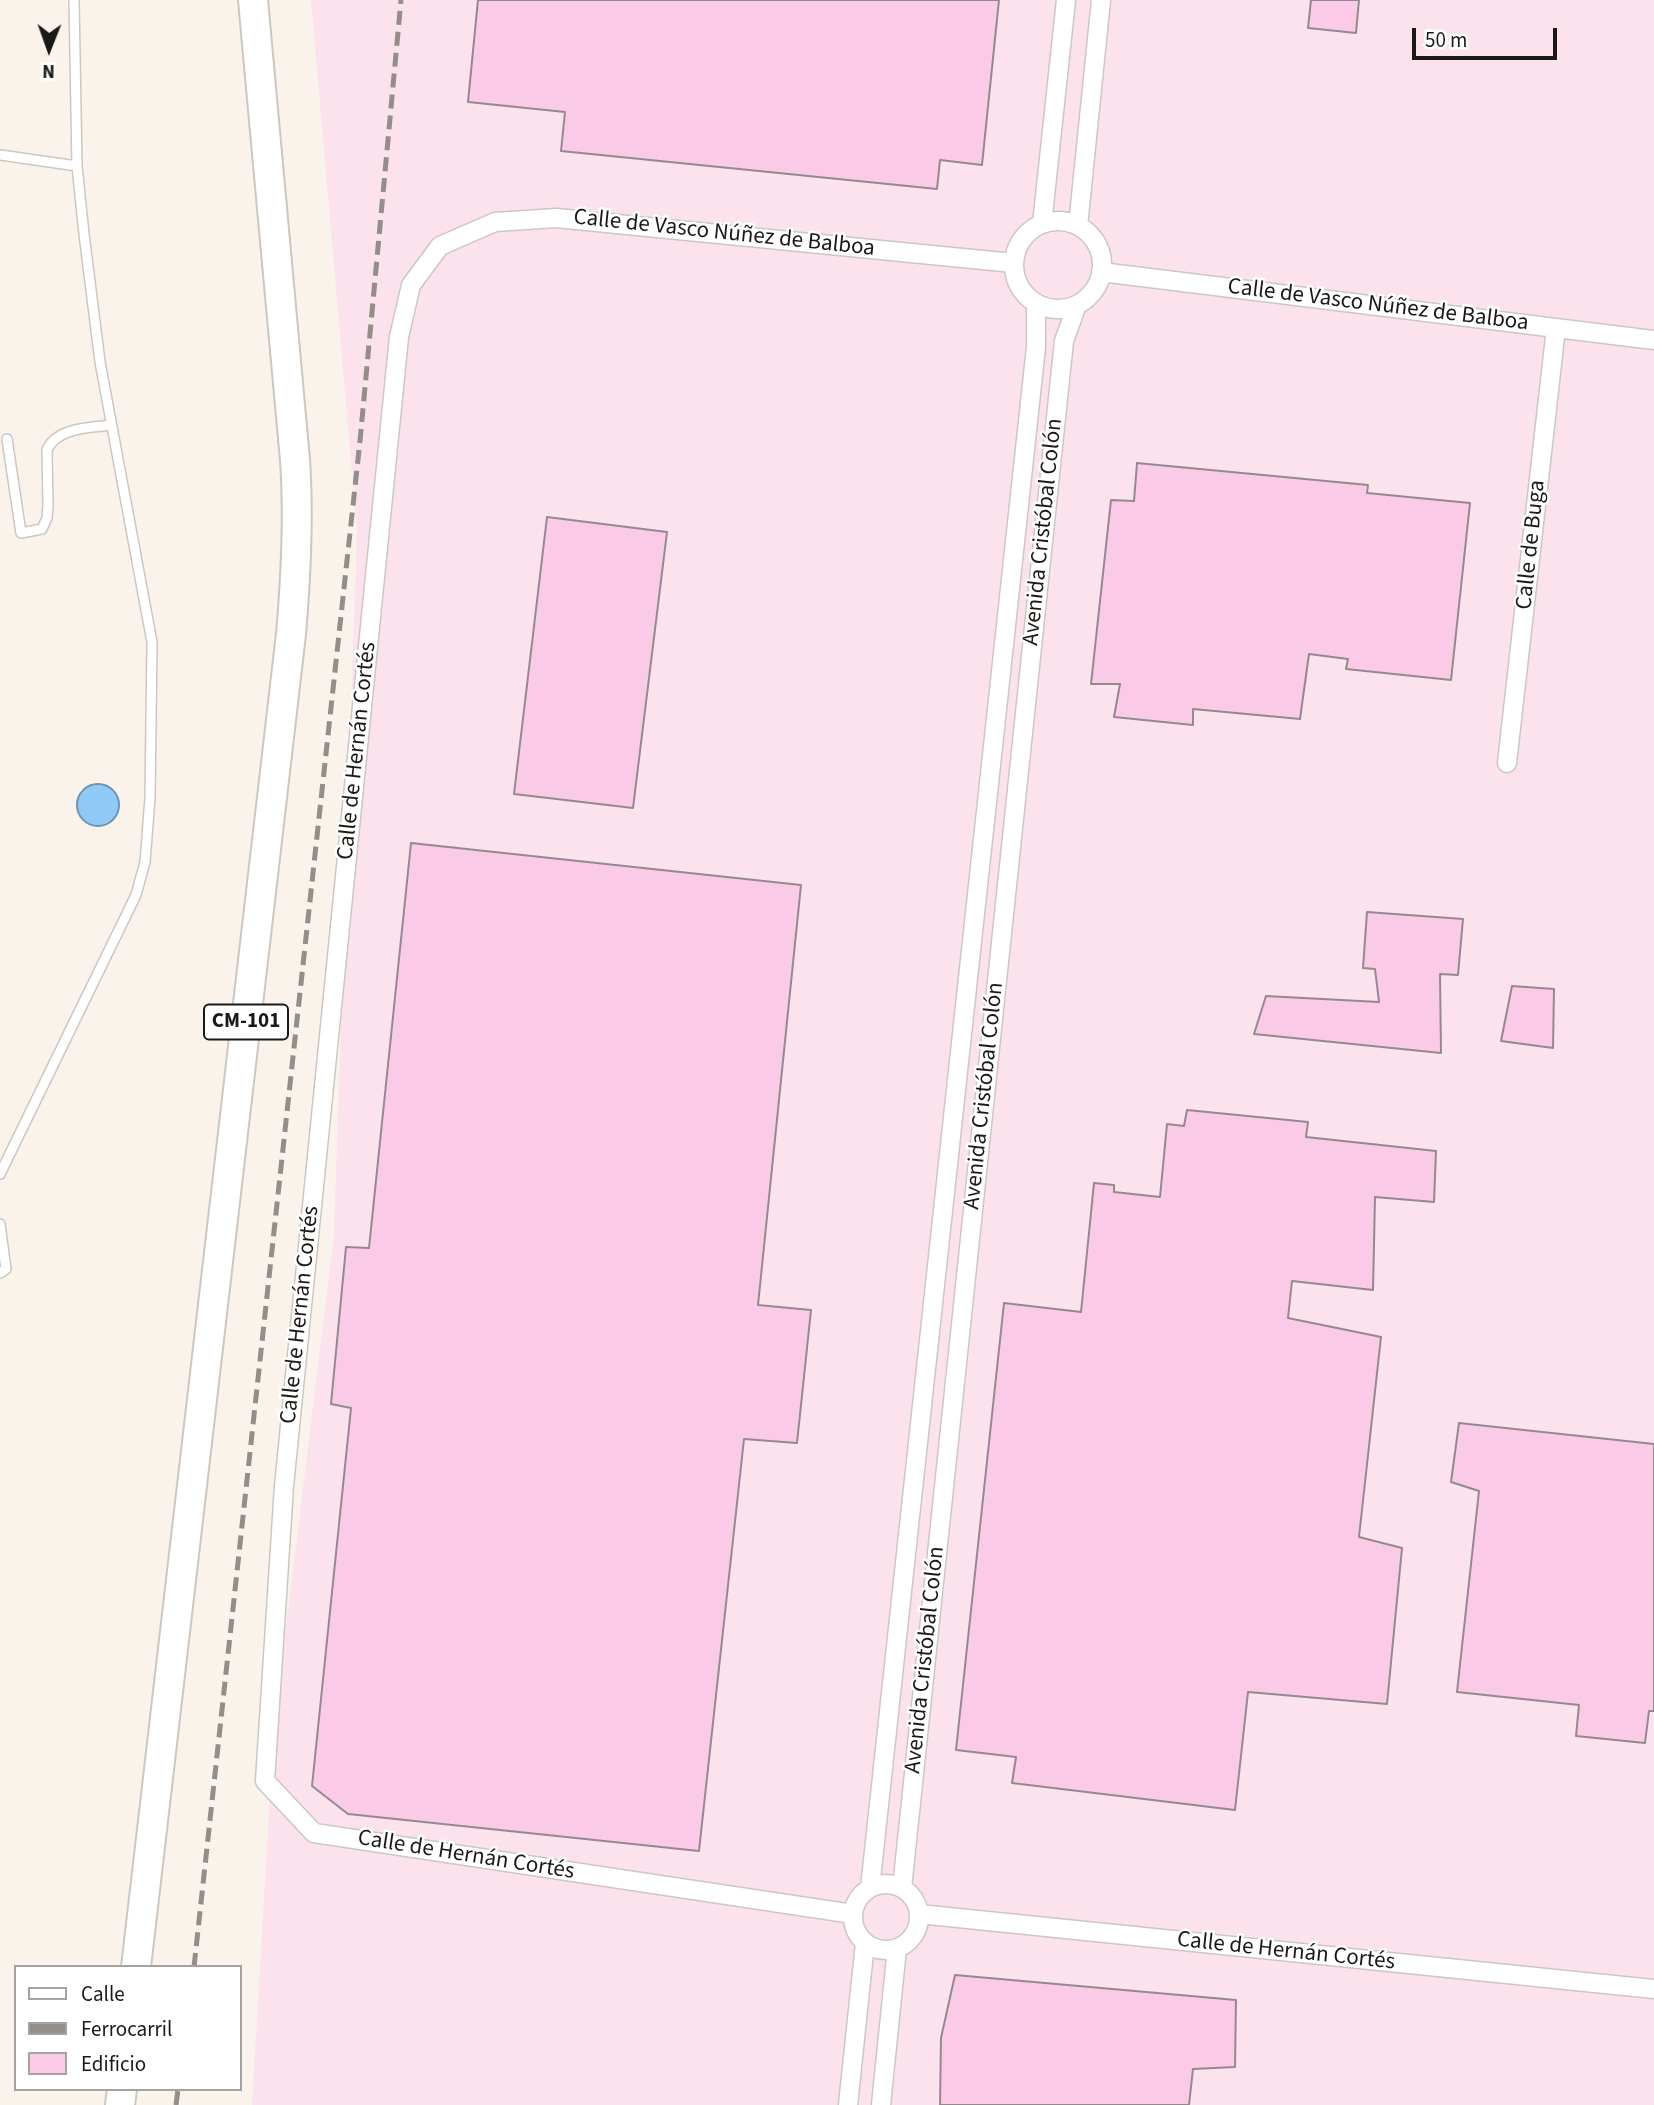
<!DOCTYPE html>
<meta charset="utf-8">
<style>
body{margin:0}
#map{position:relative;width:1654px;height:2105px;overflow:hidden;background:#faf3eb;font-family:"Source Sans 3",sans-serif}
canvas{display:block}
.legend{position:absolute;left:14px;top:1965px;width:228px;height:126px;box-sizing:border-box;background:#fff;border:2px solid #a4a3a2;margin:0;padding:9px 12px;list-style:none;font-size:21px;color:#1b1916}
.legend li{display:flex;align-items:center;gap:14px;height:35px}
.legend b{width:35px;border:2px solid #a4a3a2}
.north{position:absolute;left:14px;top:14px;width:70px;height:70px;-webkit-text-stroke:5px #fff;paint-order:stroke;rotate:181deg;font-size:19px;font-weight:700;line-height:28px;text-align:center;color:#1b1916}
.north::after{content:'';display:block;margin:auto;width:24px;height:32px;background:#1b1916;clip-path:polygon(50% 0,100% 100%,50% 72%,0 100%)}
.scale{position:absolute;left:1412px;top:28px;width:145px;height:32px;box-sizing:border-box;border:4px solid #1b1916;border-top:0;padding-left:9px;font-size:21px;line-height:24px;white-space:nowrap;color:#1b1916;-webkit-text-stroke:5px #fff;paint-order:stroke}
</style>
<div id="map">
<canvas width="1654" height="2105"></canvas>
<ul class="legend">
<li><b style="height:9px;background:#fff"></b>Calle</li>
<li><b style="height:9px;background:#938e89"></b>Ferrocarril</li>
<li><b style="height:19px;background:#facae6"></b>Edificio</li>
</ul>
<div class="north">N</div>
<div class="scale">50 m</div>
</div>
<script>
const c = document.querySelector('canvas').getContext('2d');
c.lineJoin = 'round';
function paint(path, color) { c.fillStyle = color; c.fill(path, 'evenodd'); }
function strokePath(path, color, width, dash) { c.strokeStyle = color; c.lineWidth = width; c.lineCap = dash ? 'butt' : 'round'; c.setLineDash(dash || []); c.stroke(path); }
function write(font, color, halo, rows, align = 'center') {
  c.font = font + ' "Source Sans 3",sans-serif'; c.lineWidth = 5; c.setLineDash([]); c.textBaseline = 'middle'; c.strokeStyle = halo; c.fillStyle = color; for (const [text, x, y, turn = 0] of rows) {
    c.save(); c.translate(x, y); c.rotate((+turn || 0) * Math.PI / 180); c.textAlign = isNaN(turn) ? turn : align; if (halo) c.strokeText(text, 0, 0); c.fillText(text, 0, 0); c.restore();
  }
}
const industrial = new Path2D(`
 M311,0H1654V2105H252L274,1727L334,1234L357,531Z`);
const water = new Path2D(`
 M77 805a21 21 0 1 1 42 0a21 21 0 1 1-42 0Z`);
const building = new Path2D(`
 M478,0H999L982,165L940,160L937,189L561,151L565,112L468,102Z
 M1311,0H1359L1356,33L1308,28Z
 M1137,463L1368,485L1367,493L1470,503L1451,680L1346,669L1348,659L1309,654L1300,719L1193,709V725L1114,717L1120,684H1091L1111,500L1134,501Z
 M547,517L667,532L633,808L514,794Z
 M411,843L801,885L758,1305L811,1310L797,1443L744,1439L699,1851L348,1814L312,1786L351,1408L331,1404L346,1247L369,1248Z
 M1367,912L1463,919L1458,975L1440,974L1441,1053L1254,1034L1266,996L1379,1002L1375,969L1363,968Z
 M1512,986L1554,989L1553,1048L1501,1041Z
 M1187,1110L1308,1122L1306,1137L1436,1151L1434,1202L1375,1197L1373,1290L1292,1281L1288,1318L1381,1337L1359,1537L1402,1548L1387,1704L1248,1692L1235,1810L1012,1783L1016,1757L956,1750L1004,1303L1081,1312L1094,1183L1114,1185V1192L1160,1197L1167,1124L1184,1126Z
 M1459,1423L1654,1444V1711H1649L1645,1743L1576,1736L1579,1705L1457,1692L1479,1491L1451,1482Z
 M955,1975L1236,2000L1235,2067L1193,2069L1189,2105H940L941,2038Z`);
const lane = new Path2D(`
 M0,155L77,166
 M7,439L21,533L42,529L47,518L48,506L47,450C57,427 90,428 111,425
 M0,1174L136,895L145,862L150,798L152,642L100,362L84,234L77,166L74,0
 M0,1224L6,1269L0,1273`);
const street = new Path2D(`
 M1014 265a44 44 0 1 1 88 0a44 44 0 1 1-88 0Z
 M1042,224L1066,0
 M1078,226L1101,0
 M1101,272L1654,340
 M1507,763L1556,328
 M853 1917a33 33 0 1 1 66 0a33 33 0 1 1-66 0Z
 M870,1888L1036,347V304
 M902,1888L1064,341L1077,305
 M853,1914L314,1833L265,1781L284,1486L399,337L411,285L440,246L495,222L556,218L1013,263
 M919,1914L1654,1989
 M848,2105L865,1943
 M881,2105L897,1948`);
const primary = new Path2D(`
 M136,1967L291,634C296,576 299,518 295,460L253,0
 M120,2105L122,2089`);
const rail = new Path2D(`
 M194,1967L360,441L401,0
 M176,2105L178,2089`);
const shields = [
 [246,1022,84]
];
const shieldNames = [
 ["CM-101",246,1022]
];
const streetNames = [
 ["Calle de Vasco Núñez de Balboa",724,234,6],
 ["Calle de Vasco Núñez de Balboa",1378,306,7],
 ["Avenida Cristóbal Colón",1044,532,-84],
 ["Calle de Buga",1532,545,-84],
 ["Calle de Hernán Cortés",358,751,-84],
 ["Avenida Cristóbal Colón",985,1096,-84],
 ["Calle de Hernán Cortés",301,1315,-84],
 ["Avenida Cristóbal Colón",926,1660,-84],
 ["Calle de Hernán Cortés",466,1856,9],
 ["Calle de Hernán Cortés",1286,1952,6]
];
paint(industrial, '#fbe2ed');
paint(water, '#91c9f6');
strokePath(water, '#6e94b3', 2);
paint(building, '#facae6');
strokePath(building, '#938a8f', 2);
strokePath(lane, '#cec7bf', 12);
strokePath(street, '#cec7bf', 21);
strokePath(primary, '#cec7bf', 32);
strokePath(lane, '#fff', 9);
strokePath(street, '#fff', 18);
strokePath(primary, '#fff', 28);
strokePath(rail, '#938e89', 5, [14, 7]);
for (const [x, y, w] of shields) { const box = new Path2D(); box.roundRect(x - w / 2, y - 17.5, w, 35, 5); c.fillStyle = '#fff'; c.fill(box); strokePath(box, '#1b1916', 2); }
write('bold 21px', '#1b1916', null, shieldNames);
write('23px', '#1b1916', '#fff', streetNames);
</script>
